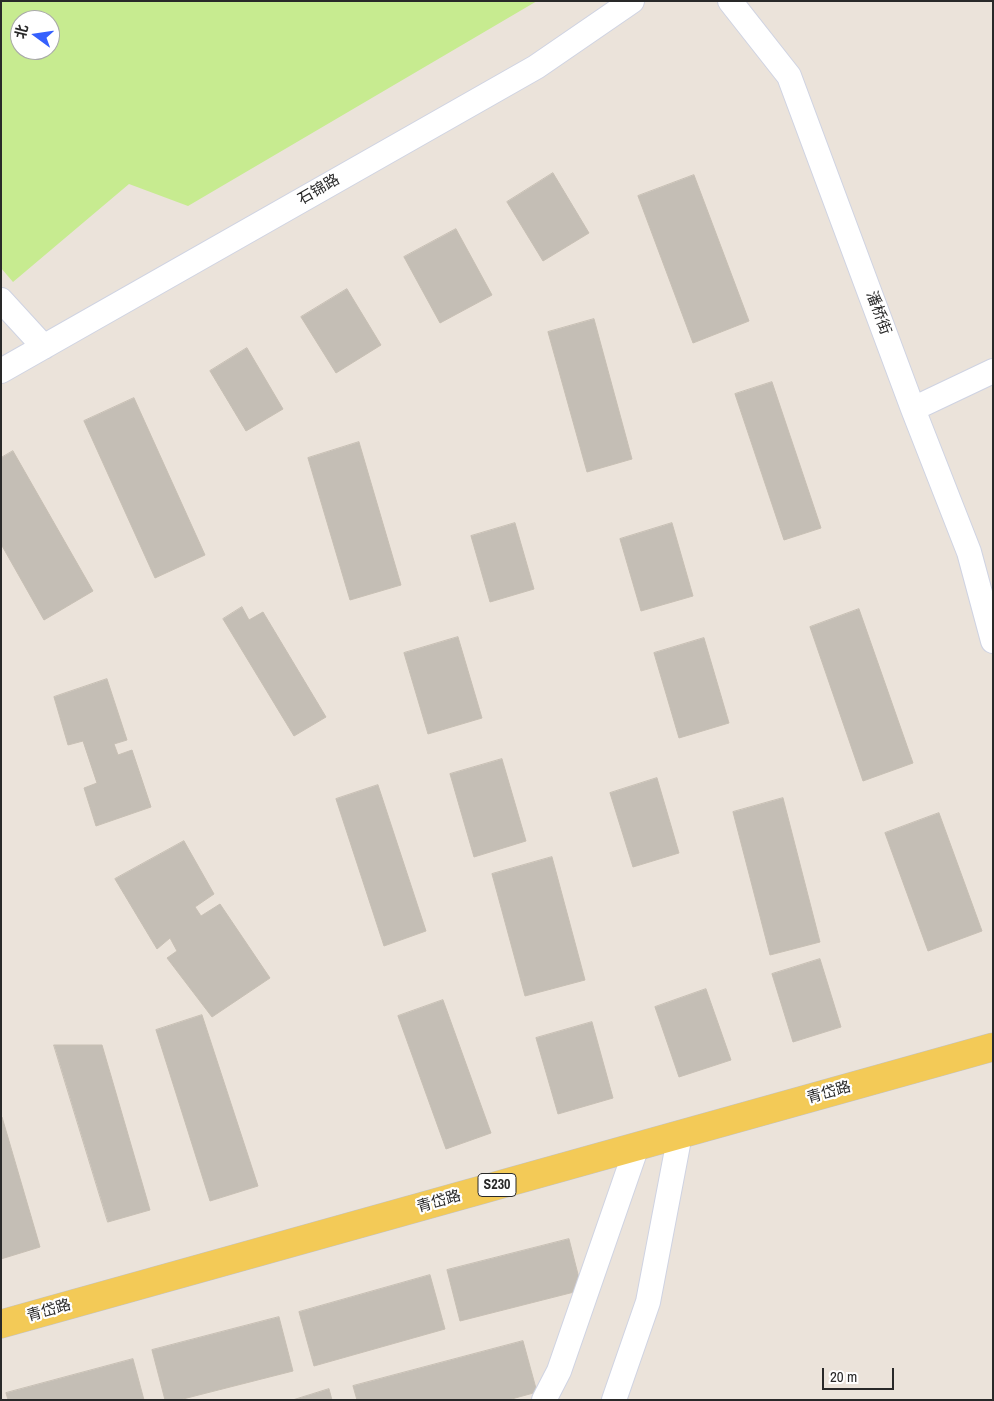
<!DOCTYPE html>
<meta charset="utf-8">
<style>
body{margin:0}
#map{position:relative;width:994px;height:1401px;overflow:hidden;background:#ebe3da;font-family:"Archivo Narrow","Noto Sans SC",sans-serif}
canvas{display:block}
.frame{position:absolute;inset:0;border:2px solid #292929;pointer-events:none}
.north{position:absolute;left:10px;top:10px;width:50px;height:50px;box-sizing:border-box;background:#fff;border:1px solid #a9a9a9;border-radius:50%;rotate:284deg;font-size:14px;font-weight:700;line-height:20px;text-align:center;color:#292929}
.north::after{content:'';display:block;margin:auto;width:18px;height:22px;background:#3560fd;clip-path:polygon(50% 0,100% 100%,50% 72%,0 100%)}
.scale{position:absolute;left:822px;top:1368px;width:72px;height:22px;box-sizing:border-box;border:2px solid #292929;border-top:0;padding-left:6px;font-size:15px;line-height:18px;white-space:nowrap;color:#292929;-webkit-text-stroke:4px #fff;paint-order:stroke}
</style>
<div id="map">
<canvas width="994" height="1401"></canvas>
<div class="frame"></div>
<div class="north">北</div>
<div class="scale">20 m</div>
</div>
<script>
const c = document.querySelector('canvas').getContext('2d');
c.lineJoin = 'round';
function paint(path, color) { c.fillStyle = color; c.fill(path, 'evenodd'); }
function strokePath(path, color, width, dash) { c.strokeStyle = color; c.lineWidth = width; c.lineCap = dash ? 'butt' : 'round'; c.setLineDash(dash || []); c.stroke(path); }
function write(font, color, halo, rows, align = 'center') {
  c.font = font + ' "Archivo Narrow","Noto Sans SC",sans-serif'; c.lineWidth = 4.5; c.setLineDash([]); c.textBaseline = 'middle'; c.strokeStyle = halo; c.fillStyle = color; for (const [text, x, y, turn = 0] of rows) {
    c.save(); c.translate(x, y); c.rotate((+turn || 0) * Math.PI / 180); c.textAlign = isNaN(turn) ? turn : align; if (halo) c.strokeText(text, 0, 0); c.fillText(text, 0, 0); c.restore();
  }
}
const pitch = new Path2D(`
 M1,1H537L188,206L129,184L13,282L1,268ZM20,20H50V50H20Z`);
const building = new Path2D(`
 M553,173L589,233L543,261L507,202Z
 M694,175L749,321L693,343L638,196Z
 M456,229L492,295L440,323L404,257Z
 M347,289L381,345L336,373L301,317Z
 M594,319L632,459L587,472L548,332Z
 M247,348L283,409L246,431L210,371Z
 M772,382L821,528L784,540L735,394Z
 M134,398L205,555L155,578L84,421Z
 M359,442L401,585L350,600L308,458Z
 M13,451L93,591L44,620L1,544V458Z
 M515,523L534,589L490,602L471,536Z
 M672,523L693,596L641,611L620,539Z
 M242,607L249,620L263,612L326,717L294,736L223,619Z
 M859,609L913,763L863,781L810,627Z
 M458,637L482,718L428,734L404,653Z
 M704,638L729,723L679,738L654,653Z
 M107,679L127,740L114,744L118,755L132,750L151,807L96,826L84,788L97,783L83,741L68,745L54,697Z
 M502,759L526,841L474,857L450,774Z
 M657,778L679,853L633,867L610,793Z
 M378,785L426,931L384,946L336,799Z
 M783,798L820,942L770,955L733,812Z
 M939,813L982,931L928,951L885,833Z
 M184,841L214,894L195,907L201,916L220,904L270,978L212,1017L167,958L177,951L170,938L157,949L115,879Z
 M552,857L585,980L525,996L492,874Z
 M820,959L841,1027L793,1042L772,974Z
 M706,989L731,1060L679,1077L655,1007Z
 M443,1000L491,1133L446,1149L398,1016Z
 M202,1015L258,1186L210,1201L156,1030Z
 M592,1022L613,1098L558,1114L536,1038Z
 M54,1045H102L150,1210L108,1222Z
 M1,1117H2L40,1247L1,1259Z
 M569,1239L582,1290L460,1321L447,1270Z
 M430,1275L445,1329L314,1366L299,1312Z
 M279,1317L293,1371L179,1400H165L152,1350Z
 M523,1341L537,1392L508,1400H357L353,1386Z
 M133,1359L144,1400H8L6,1393Z
 M329,1389L332,1400H293Z`);
const minor = new Path2D(`
 M730,1L789,76L913,409L969,552L993,641
 M1,300L44,347
 M1,371L536,67L632,1
 M913,409L993,371
 M544,1400L559,1371L637,1146
 M614,1400L648,1302L680,1134`);
const major = new Path2D(`
 M1,1324L993,1047`);
const shields = [
 [497,1185,38]
];
const shieldNames = [
 ["S230",497,1185]
];
const streetNames = [
 ["石锦路",319,190,-30],
 ["潘桥街",878,313,70],
 ["青岱路",829,1093,-16],
 ["青岱路",439,1202,-16],
 ["青岱路",49,1311,-16]
];
paint(pitch, '#c7eb90');
paint(building, '#c4beb5');
strokePath(building, '#c7bfb4', 1);
strokePath(minor, '#cfd3e2', 26);
strokePath(major, '#c3c3c3', 29);
strokePath(minor, '#fff', 24);
strokePath(major, '#f3ca57', 28);
for (const [x, y, w] of shields) { const box = new Path2D(); box.roundRect(x - w / 2, y - 11.5, w, 23, 4); c.fillStyle = '#fff'; c.fill(box); strokePath(box, '#292929', 1); }
write('bold 14px', '#292929', null, shieldNames);
write('15px', '#292929', '#fff', streetNames);
</script>
